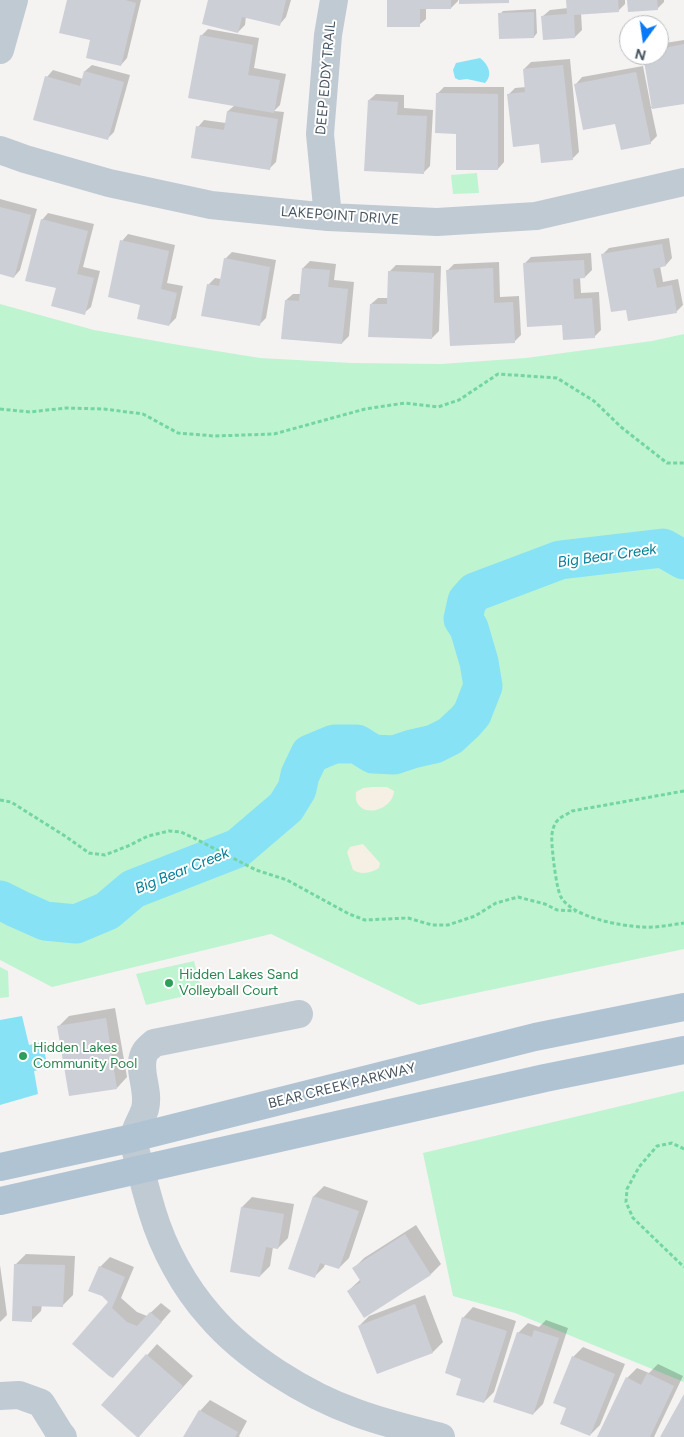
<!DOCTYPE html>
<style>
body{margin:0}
#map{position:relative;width:684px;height:1437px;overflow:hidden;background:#f5f2f2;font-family:Figtree,sans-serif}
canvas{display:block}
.north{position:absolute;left:619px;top:15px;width:50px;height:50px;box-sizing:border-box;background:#fff;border:1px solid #b6bbc0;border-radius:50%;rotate:194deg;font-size:14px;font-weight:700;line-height:20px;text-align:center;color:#485662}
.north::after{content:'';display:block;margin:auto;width:18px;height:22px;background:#0a79f7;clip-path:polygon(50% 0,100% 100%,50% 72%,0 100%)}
</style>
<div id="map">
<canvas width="684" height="1437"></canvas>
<div class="north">N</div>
</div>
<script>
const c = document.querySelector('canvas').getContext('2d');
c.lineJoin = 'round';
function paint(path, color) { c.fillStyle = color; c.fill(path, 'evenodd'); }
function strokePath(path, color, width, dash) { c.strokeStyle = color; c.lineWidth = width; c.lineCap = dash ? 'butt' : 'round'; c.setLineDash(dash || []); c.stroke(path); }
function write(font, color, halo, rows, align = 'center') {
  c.font = font + ' Figtree,sans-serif'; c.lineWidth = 4; c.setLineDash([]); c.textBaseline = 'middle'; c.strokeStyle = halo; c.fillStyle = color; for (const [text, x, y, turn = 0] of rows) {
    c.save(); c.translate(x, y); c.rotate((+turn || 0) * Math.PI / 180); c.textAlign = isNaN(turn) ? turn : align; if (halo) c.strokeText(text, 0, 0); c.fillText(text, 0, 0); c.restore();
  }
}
const green = new Path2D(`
 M477,173L479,193L453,194L451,175Z
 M0,304L94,330L173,344L260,358L352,363L441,364L526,358L652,341L684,334V949L419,1005L271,934L52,987L0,960Z
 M194,961L202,992L146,1005L136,974Z
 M0,967L8,971L9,997L0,998Z
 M684,1091V1382L515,1313L453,1296L423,1153Z`);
const sand = new Path2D(`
 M373,787H387L394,791C393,810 362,819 356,800C356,797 356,794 356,792L363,788Z
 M363,844L380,863L379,868C372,873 361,875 353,870L347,852L350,847Z`);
const water = new Path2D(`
 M480,58C489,65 493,75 485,83L467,79L459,80L455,78L453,70L456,63Z
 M22,1016L29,1045L42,1042L48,1067L34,1071L38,1094L0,1105V1020Z`);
const shadow = new Path2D(`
 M69,0H141L127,58L121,65L92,39Z
 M210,0H291L286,17L280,24L246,16L245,25L238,32Z
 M388,0H458V1L451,8H426V19L419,25Z
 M567,0H625V4L618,11L581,13L582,30L575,37L543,16L550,10L568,8Z
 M628,0H664V2L657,9Z
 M536,9L537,33L534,37L500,14L503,11Z
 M208,29L259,38L254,68L286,74L280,105L274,111L284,112L276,162L269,169L198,127L204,120L226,123L228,111L235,105L201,36Z
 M684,40V102L651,108L657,136L650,143L616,122L576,84L582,77L643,66L651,107L653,106L644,55H659V44Z
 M570,59L579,152L573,158L541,143L508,95L515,88L526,87L524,69L531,62Z
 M92,65L130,75L114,132L107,139L47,77L53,70L83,79L85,71Z
 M444,87H504V162L498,169L457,132L437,94Z
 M376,94L404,95V108L433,110L430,166L423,173L369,100Z
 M0,199L37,209L20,270L14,277L0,273Z
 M48,213L94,224L83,267L100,271L91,307L84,313L57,287L42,220Z
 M128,234L175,245L167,283L183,286L176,318L169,325L141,304L122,241Z
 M669,238L672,258L666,265L660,266L663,282L678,279L683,305L676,312L602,255L609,248Z
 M232,252L276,260L266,318L259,325L208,285L215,278L221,279L225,259Z
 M591,253L592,270L585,277H580L581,293L599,292L601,330L594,337L564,324L525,263L531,257Z
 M310,261L336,264L334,280L354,282L349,336L342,343L286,300L293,294H301L303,268Z
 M499,262L500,297L519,296L521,335L515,341L447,271L454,264Z
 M396,265L441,266L439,331L432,338L371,304L378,298H388L389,272Z
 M115,1008L127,1077L117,1088L59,1026L69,1016Z
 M324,1186L368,1201L349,1258L339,1268L325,1264L324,1267L314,1277V1196Z
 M252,1197L294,1204L288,1238L278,1248L273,1247L270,1266L260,1276L242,1207Z
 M416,1225L441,1264L431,1274L364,1316L348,1291L361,1279L354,1268L364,1258Z
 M26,1254L75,1256L73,1295L63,1305H42L41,1311L31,1321L16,1264Z
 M110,1257L134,1267L121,1298L137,1312L147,1316L161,1303L171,1311L123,1366L110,1302L103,1295L100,1267Z
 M0,1265L7,1315L0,1322Z
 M425,1295L443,1342L433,1352L359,1326L369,1316Z
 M473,1307L516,1321L494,1392L484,1402L463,1318Z
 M546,1320L568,1328L543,1404L533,1414L518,1333L528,1323L539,1327Z
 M157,1344L193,1376L148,1426L103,1405Z
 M583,1347L625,1364L600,1425L590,1435L568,1407L573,1357Z
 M658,1364L683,1376L654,1437H599L627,1378L637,1368L649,1373Z
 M210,1400L247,1421L239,1436L240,1437H185L200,1411Z`);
const river = new Path2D(`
 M0,900L18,909L45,921L76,924L107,911L133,889L238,848L286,807L297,789L300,775L310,754L334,744H357L373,754L394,755L412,749L434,744L450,736L465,722L472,714L483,686L479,662L469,628L463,619L467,601L475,592L560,560L663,548L684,560`);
const building = new Path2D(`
 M67,0H125L136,3L121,66L86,58L90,40L59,33Z
 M208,0H286L280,26L242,17L238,33L202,24Z
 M387,0H451V9H420V27H387Z
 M459,0H509V3L459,4Z
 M566,0H618L619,12L574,15L575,38L543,40L541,16L567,14Z
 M627,0H657L658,10L628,12Z
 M534,12V38L499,39L498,13Z
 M200,35L253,45L248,75L280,80L274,113L188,98Z
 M684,44V104L652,109L643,55H659V49Z
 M563,65L573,160L541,163L539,144L513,147L507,94L525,92L523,69Z
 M84,71L124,82L108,140L33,120L45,76L80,86Z
 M636,72L651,144L621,150L615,124L583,130L574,84Z
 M436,93L498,94V170H456V134L435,133Z
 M368,100L398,102L397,115L427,116L424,174L364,171Z
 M227,111L278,119L270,170L191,158L196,126L224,130Z
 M0,207L31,215L14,278L0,274Z
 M41,219L88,231L77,274L94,278L85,315L51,306L56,288L25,281Z
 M120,240L169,251L161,289L177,293L169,326L137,319L140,305L108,297Z
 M662,244L666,266L653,269L657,288L672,285L677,313L628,321L626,310L611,312L601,254Z
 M224,258L270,267L260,326L201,316L207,284L219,286Z
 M584,260L585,278L573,279L574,299L592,298L595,338L563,340L562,325L527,327L523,263Z
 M302,268L330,270L328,287L348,289L342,344L281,339L285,300L299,301Z
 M493,268L494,303L513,302L515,343L450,346L446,270Z
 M388,271L434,273L432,339L368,337L370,304H387Z
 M106,1018L117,1089L69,1096L57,1026Z
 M313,1196L359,1211L339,1269L320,1263L315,1278L288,1269Z
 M241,1207L284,1214L278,1249L266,1247L260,1277L230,1272Z
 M405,1234L431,1275L364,1318L347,1291L361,1282L352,1268Z
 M14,1264L65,1265L63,1307L32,1306V1322L12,1321Z
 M99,1266L125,1277L112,1308L127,1322L137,1326L150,1312L162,1322L113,1378L109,1376L72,1344L108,1302L102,1296L88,1291Z
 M415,1304L433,1353L377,1374L358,1326Z
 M462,1317L507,1331L484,1403L456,1395L461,1379L445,1373Z
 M534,1330L559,1338L533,1415L493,1402L517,1332L532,1337Z
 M146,1354L183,1386L139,1437H137L101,1405Z
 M572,1356L615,1374L590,1436L560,1424L566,1408L553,1403Z
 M647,1373L674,1386L650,1437H597L626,1377L641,1385Z
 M684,1394V1437H660Z
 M199,1410L238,1432L235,1437H183Z`);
const path = new Path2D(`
 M0,409L30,412L66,408L104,409L143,414L178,433L214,436L274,434L365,409L405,403L438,407L459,400L498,374L557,378L594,401L621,427L667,463H684
 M684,791L572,811C568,814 562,816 559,819C549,828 552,844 553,856C554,865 557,890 561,897C572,917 620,926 642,927C656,928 670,925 684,923
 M0,800L11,802L65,836L89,853L105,855L128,846L148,836L169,831L181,832L194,838L256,870L287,880L349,914L365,920L408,918L432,925H448L475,916L496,903L518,897L545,904L557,910L576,911
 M684,1149L672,1143L657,1146L639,1167L627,1189L626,1202L633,1218L684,1267`);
const minor = new Path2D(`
 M0,50L14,0
 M0,150L25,159L109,183L211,205L328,217L437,222L536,216L684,182
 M328,217L320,134L328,35L334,0
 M299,1014L154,1043C151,1046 146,1049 144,1054C137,1071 150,1090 145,1109C142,1119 135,1128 134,1137C133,1142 135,1148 136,1152C141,1172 146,1191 152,1211C163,1248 184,1287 210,1316C245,1357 306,1395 357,1413C384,1423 413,1430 441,1437
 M0,1396L19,1395L41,1403L59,1432L63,1437`);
const major = new Path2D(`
 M0,1167L133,1138L535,1037L684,1007
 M0,1201L545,1078L684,1050`);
const markers = [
 [169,983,5,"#2e9e5b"],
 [23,1056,5,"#2e9e5b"]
];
const streetNames = [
 ["DEEP EDDY TRAIL",326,78,-85],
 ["LAKEPOINT DRIVE",340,216,4],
 ["BEAR CREEK PARKWAY",342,1086,-14]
];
const leisureNames = [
 ["Hidden Lakes Sand",179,975],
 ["Volleyball Court",179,991],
 ["Hidden Lakes",33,1048],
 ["Community Pool",33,1064]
];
const waterNames = [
 ["Big Bear Creek",607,556,-8],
 ["Big Bear Creek",182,871,-22]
];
paint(green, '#bff4d1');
paint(sand, '#f6efe3');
paint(water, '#88e2f5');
paint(shadow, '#0003');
strokePath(river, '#88e2f5', 39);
paint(building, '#cccfd5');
strokePath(path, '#73d6a2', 3, [4, 2.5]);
strokePath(minor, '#bfcad3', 28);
strokePath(major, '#b0c3d3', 28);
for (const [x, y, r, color] of markers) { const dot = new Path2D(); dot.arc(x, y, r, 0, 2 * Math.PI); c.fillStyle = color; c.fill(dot); strokePath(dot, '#fff', 2); }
write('14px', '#485662', '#fff', streetNames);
write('14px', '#27864d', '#fff', leisureNames, 'left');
write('italic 15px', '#03809b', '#fff', waterNames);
</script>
